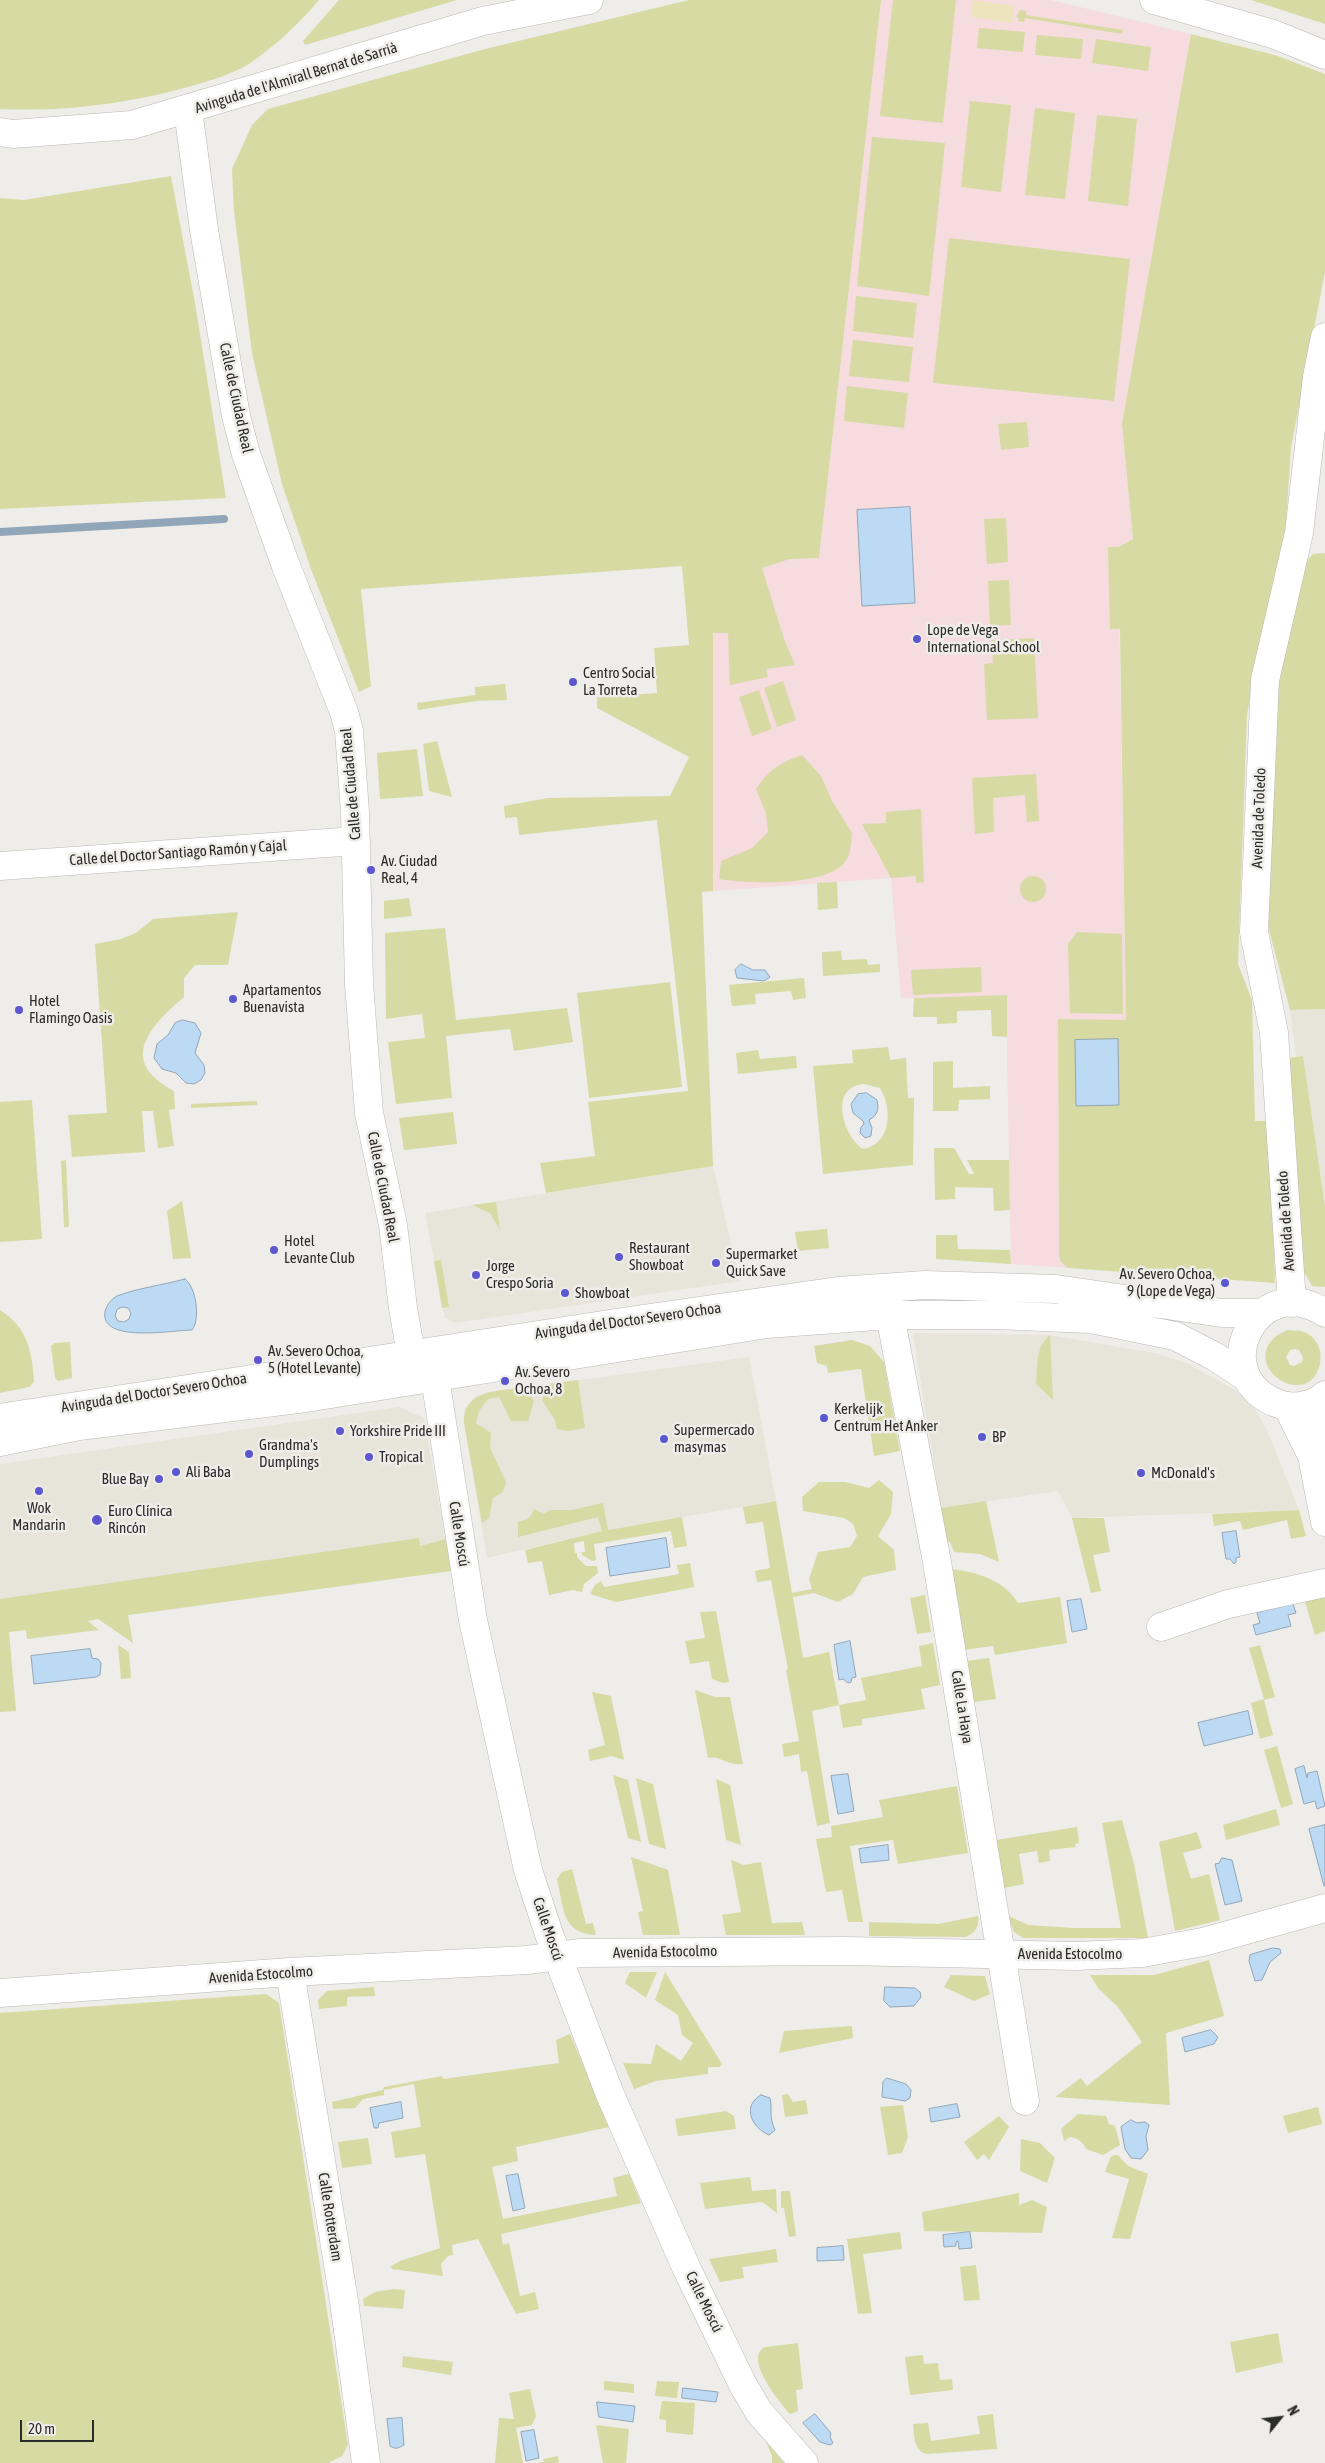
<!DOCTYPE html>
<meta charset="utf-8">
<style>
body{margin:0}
#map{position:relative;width:1325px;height:2463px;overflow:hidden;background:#eeede9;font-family:"Asap Condensed",sans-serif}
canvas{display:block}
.north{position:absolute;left:1255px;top:2393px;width:50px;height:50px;-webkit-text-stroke:4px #eeede9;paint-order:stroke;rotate:61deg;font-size:14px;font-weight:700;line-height:20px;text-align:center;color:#2b2b29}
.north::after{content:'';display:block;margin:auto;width:18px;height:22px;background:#2b2b29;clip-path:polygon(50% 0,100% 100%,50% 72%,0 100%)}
.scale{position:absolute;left:20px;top:2420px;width:74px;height:22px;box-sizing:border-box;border:2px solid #2b2b29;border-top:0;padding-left:6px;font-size:15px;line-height:18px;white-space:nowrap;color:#2b2b29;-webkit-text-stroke:4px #eeede9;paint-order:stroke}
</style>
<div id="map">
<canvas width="1325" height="2463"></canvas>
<div class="north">N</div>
<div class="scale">20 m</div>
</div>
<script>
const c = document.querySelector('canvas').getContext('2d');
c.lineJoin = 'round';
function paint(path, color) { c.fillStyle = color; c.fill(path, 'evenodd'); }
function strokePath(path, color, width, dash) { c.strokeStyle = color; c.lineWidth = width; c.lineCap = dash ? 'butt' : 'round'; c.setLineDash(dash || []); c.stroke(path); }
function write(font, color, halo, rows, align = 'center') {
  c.font = font + ' "Asap Condensed",sans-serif'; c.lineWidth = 5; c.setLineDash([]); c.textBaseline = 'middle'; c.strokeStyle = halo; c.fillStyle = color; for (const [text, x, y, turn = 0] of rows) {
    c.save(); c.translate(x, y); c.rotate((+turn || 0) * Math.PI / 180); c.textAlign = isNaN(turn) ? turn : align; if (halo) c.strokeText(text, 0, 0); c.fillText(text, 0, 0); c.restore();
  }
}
const built = new Path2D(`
 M1325,1009V1271L1290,1010Z
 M713,1166L740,1281L455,1323L445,1318L425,1213Z
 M913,1333L1050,1335L1159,1354L1188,1364L1235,1390L1254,1408L1267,1430L1299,1510L1072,1518L1058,1491L941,1508Z
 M749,1357L776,1501L607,1530L487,1558L464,1423L465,1408L475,1397L485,1393Z
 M399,1407L424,1418L451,1571L0,1633V1464Z`);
const education = new Path2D(`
 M881,0H1051L1191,34L1122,424L1133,539L1118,547L1126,1020H1058L1059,1257L1061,1262L1068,1268L1011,1264L1006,996L901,998L891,878L713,891V583L790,559L819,558Z`);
const green = new Path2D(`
 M0,0H319C299,24 275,46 249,64C231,75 208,81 188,87C126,104 64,112 0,109Z
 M339,0H457L305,45L303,41Z
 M689,0H881L819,558L790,559L762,568L784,639L795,665L766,669L768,677L730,685L728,633H713V891L702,892L713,1166L546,1193L540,1163L595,1156L588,1102L688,1091L657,820L519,835L517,817L505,818L504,806L548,798L670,796L689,757L597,708V697L657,693L654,648L689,645L682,566L361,589L371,686L359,692L311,569L282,484L252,353L234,211L232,169L252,125L268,109L485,49Z
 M893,0H956L943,123L880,116Z
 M1251,0H1325V24Z
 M1020,10L1026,11V15L1123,30L1122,34L1025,18L1024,22L1018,21L1019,18L1016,17Z
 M979,28L1025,32L1023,52L977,48Z
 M1191,34L1275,55L1325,74V272L1291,447L1285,537L1256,662L1247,715L1238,964L1252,1000L1255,1121H1270L1275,1283L1068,1268L1061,1262L1059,1257L1058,1019L1126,1020L1120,629H1110L1108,547H1118L1133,539L1122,424Z
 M1037,35L1083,39L1081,59L1035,55Z
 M1096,39L1151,47L1148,71L1092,63Z
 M970,101L1011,105L1001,192L961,187Z
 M1035,108L1075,113L1065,199L1025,195Z
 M1097,115L1137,119L1128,206L1088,201Z
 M872,137L945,143L929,296L857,286Z
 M171,176L196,309L226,498L0,509V198L24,200Z
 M949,238L1130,259L1114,401L933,383Z
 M856,296L917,303L913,338L853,331Z
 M853,340L913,347L909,382L849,376Z
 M847,386L908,393L904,428L844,421Z
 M1027,422L1029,447L1001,450L998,424Z
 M1006,518L1008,562L987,564L984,519Z
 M1325,553V1009L1290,1010L1268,926L1271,709L1306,562L1313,554Z
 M1009,580L1011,625L990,626L988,581Z
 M1034,638L1038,718L987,720L984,664L993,663L992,640Z
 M783,681L796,720L777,727L764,688Z
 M505,684L507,700L476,701L418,710L417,703L475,695V687Z
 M759,690L772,729L752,736L739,697Z
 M437,741L452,797L429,791L423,744Z
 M417,749L423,796L380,799L377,753Z
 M802,755L821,776L832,801L852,833C851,841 851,850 848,857C835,888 747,884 719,879L721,861L752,848L768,832L766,813L756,789C770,769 779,763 802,755Z
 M1036,774L1039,821L1027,822L1025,795L993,798L994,832L975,834L972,778Z
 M921,809L924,882L916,883V876L891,878L862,824L886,823V812Z
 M1020 889a13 13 0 1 1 26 0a13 13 0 1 1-26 0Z
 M837,882L838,908L818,910L817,883Z
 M409,898L412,916L384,919V901Z
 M238,912L228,965H195L184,978V997C148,1028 118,1061 174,1091L175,1109L169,1110L174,1146L158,1148L153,1111H142L145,1152L72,1157L68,1115L107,1113L95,944L121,939L136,933L153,919Z
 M445,928L456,1020L567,1008L573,1042L514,1051L510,1029L446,1036L452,1098L396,1104L388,1042L425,1038L422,1014L386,1019L385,933Z
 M1077,932L1122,934L1123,1014L1070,1013L1068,944Z
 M841,951L842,960L867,959L868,965L880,964V972L823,976L822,952Z
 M981,967L982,992L913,995L911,970Z
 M804,978L806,998L793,1000L791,991L755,994L756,1004L732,1006L729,985Z
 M670,982L682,1087L589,1098L577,993Z
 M1007,995V1037L992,1036L991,1010L957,1011V1023L937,1024V1017H913L914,998Z
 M888,1047L890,1060L906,1058L908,1098H914L913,1165L823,1174L813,1066L853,1063L852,1050ZM864,1084L880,1088C893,1108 891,1145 863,1149C843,1136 828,1087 864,1084Z
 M758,1050L760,1059L796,1056L797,1068L738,1074L736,1053Z
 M1303,1056L1325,1207V1287L1312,1286L1300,1265L1289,1058Z
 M953,1061V1088L990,1086V1099L959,1100L958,1111H933V1062Z
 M32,1100L42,1239L0,1242V1102Z
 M257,1101V1105L191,1108V1104Z
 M453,1112L457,1144L404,1150L399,1118Z
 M934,1148H954L969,1174H974L967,1160H1009L1010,1210L994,1211L993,1188L955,1187V1199L935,1200Z
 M66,1160L69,1227H64L61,1161Z
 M182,1201L191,1258L173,1259L167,1211Z
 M496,1202L500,1230L490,1213L472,1205Z
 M827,1229L829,1248L798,1251L795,1232Z
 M936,1235H957L958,1249L1010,1250L1011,1264L936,1259Z
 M441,1260L449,1307L442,1308L434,1261Z
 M0,1310C28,1328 32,1351 34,1382L29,1387L0,1393Z
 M1288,1330C1293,1331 1300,1330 1304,1332C1317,1337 1323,1351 1320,1364C1309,1411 1242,1369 1274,1338C1278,1334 1284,1332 1288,1330ZM1295,1349L1299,1350L1303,1358L1302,1362L1294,1366L1290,1365L1286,1357L1290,1350Z
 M1050,1335L1053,1400L1036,1384C1038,1367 1035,1346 1050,1335Z
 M852,1340L870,1346L884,1362L900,1451L874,1456L861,1369L828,1373L827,1366L817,1363L814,1346Z
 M70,1342L72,1378L58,1381L55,1378L51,1346L55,1343Z
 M578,1380L585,1428L568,1431L557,1429L555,1420L542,1400L547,1384Z
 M526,1387L534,1401L528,1421H511L499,1397L488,1399L479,1411L476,1423L491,1433L490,1448L506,1482L503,1492L493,1498L489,1518L482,1523L464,1423C463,1389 500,1391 526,1387Z
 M879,1480L893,1492L891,1514L878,1536L894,1550L896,1570L863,1577L853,1594L838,1602L814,1593L793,1597L803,1658L829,1652L839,1705L866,1700L861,1678L922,1666L919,1646L933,1643L940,1685L921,1689L925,1709L862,1719V1725L843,1728L839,1705L812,1711L830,1823L817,1826L807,1771L801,1772L799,1754L784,1757L782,1744L799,1741L786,1670L788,1669L771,1580L757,1582L755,1571L770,1568L763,1522L746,1524L743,1507L776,1501L792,1593L812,1589L809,1579L818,1552L850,1547L857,1536L853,1524L844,1518L803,1511L802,1497L819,1482H845L869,1488Z
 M986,1501L999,1562L980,1554L954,1552L950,1542L946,1540L941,1508Z
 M603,1503L608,1530L682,1517L687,1546L674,1548L671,1531L594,1544L596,1560L592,1561L582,1555V1552H585L584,1541L574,1543L575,1553H577V1557L586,1566H597L598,1573L584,1584L582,1592L573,1590L549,1595L542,1561L528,1563L525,1550L602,1531L598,1517L518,1537V1522L528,1519L535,1509L543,1514L550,1510H572Z
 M1299,1510L1306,1536L1291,1539L1287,1520L1243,1530L1240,1521L1214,1526L1212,1514Z
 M1072,1518H1104L1110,1552L1093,1555L1101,1591L1091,1593Z
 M419,1538L420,1546L446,1539L451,1571L128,1615L133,1643L98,1619L88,1621L99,1630L27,1639L26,1630L9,1632L16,1711L0,1712V1599Z
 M690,1563L694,1587L616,1602L590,1594L595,1585L601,1581L604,1587L679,1574L677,1565Z
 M951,1569C977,1572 1004,1580 1018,1603L1060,1597L1067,1643L995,1655L993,1646L964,1650Z
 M1302,1592L1325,1594V1631L1315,1635Z
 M925,1595L931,1632L917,1634L910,1598Z
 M716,1611L729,1682L723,1683L712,1679L709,1661L690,1664L685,1641L705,1638L700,1612Z
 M118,1645L129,1652L131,1678L121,1679Z
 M1260,1645L1275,1697L1264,1700L1273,1735L1260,1739L1251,1703L1264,1699L1249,1648Z
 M989,1658L996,1699L973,1702L966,1661Z
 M695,1690L715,1697H730L743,1764C727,1766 720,1755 708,1758Z
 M592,1692L611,1696L624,1760L612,1756L590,1761L588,1750L605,1745Z
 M1277,1746L1293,1804L1281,1808L1264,1750Z
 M613,1775L628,1780L641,1842L628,1838Z
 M636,1778L653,1784L666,1849L649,1844Z
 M716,1779L730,1785L741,1845L726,1840Z
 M957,1786L968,1853L898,1864L893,1840L850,1846L863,1922H848L842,1890L826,1892L816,1839L832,1837L831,1826L883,1817L879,1800Z
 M1276,1809L1280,1825L1226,1840L1223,1825Z
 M1122,1820L1134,1864L1148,1938H1023L1014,1932L1008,1916L1029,1925L1074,1928H1121L1102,1823Z
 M1077,1827L1079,1843L1075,1844L1076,1847L1049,1850L1050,1861L1039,1863L1037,1851L1019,1854L1024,1884L1004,1888L996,1840Z
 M1197,1832L1202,1848L1183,1853L1191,1879L1209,1874L1220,1920L1175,1931L1159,1842Z
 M631,1857L668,1870L680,1935H643L638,1912L643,1911Z
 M731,1860L744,1865L761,1862L772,1923L802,1922L805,1935H726L722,1915L741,1912Z
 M572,1869L586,1924L593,1923L596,1935C561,1934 564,1907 557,1879L562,1872Z
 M978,1916C980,1926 975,1933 966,1937L869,1936V1922L938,1924Z
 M1209,1960L1224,2016L1166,2033L1170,2105L1055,2097L1081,2078L1087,2086L1142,2042L1118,2007L1098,1988L1090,1975H1154Z
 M630,1972H657L646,1998L625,1983Z
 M665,1972L722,2064L720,2067H708V2074L656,2081L634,2089L623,2063L651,2064L656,2044L681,2061L693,2043L682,2035L678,2015L655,2000Z
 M951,1975L985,1976L990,1994L974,2001L944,1987Z
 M374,1987L375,1996L347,1997V2006L319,2009L318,2000L327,1991Z
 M266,1994L279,2003L348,2445L342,2456L328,2463H0V2013Z
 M852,2026L853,2038L779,2053L784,2031Z
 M570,2034L609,2127L516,2147L518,2161L492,2167L503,2219L617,2196L613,2178L629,2174L641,2203L501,2234L503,2245L509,2243L520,2296L535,2292L539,2309L516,2314L478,2239L452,2245L453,2255L448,2256L441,2264L443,2276L392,2269L391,2266L400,2261L440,2248L425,2154L395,2158L391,2132L421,2127L414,2084L384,2090V2095L363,2099L355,2108L333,2109L332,2102L383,2090L384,2087L442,2076L443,2079L559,2063L556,2040Z
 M788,2094L793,2102L806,2100L808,2114L785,2117L782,2095Z
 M903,2105L908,2137L902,2153L888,2155L880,2107Z
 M1318,2107L1322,2124L1288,2133L1283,2116Z
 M726,2111L734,2116L736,2129L678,2136L675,2119Z
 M1078,2114L1106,2116L1109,2124L1115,2126L1120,2145L1103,2155L1086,2149C1083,2142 1078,2138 1070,2137L1064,2141L1061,2129Z
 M999,2116L1009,2127L989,2160L984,2154L977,2160L964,2142Z
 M368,2138L372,2164L342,2168L338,2142Z
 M1021,2139L1040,2143L1055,2158L1047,2183L1020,2171Z
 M1114,2155H1118L1128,2166L1148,2174L1130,2239L1112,2238L1129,2179L1105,2172L1110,2158Z
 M750,2177L752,2191L776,2189L777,2213L762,2202L705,2209L700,2183Z
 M781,2191H790L796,2236L789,2237L784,2208H781Z
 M1019,2193V2205L1032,2200L1047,2207L1042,2233L924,2231L922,2212Z
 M900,2232L902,2249L863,2254L872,2313L858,2314L847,2239Z
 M776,2249L778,2262L742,2267L744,2278L720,2282L709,2259Z
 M976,2265L980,2300L964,2301L960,2267Z
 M394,2289L405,2290L403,2309L364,2306L363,2299L375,2292Z
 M1278,2333L1283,2362L1236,2373L1230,2342Z
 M798,2343L803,2389L796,2390L798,2411L790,2414C779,2401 743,2358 765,2347Z
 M923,2355L924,2364L938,2363L940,2380L952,2379L953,2390L910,2395L905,2357Z
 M403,2356L453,2362L451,2375L402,2367Z
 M604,2381L634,2384V2393L604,2390Z
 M657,2381L679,2382L677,2398L655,2396Z
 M530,2389L536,2416L532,2425L516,2428L523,2463H495L499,2418L514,2419L509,2393Z
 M662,2401L695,2403L693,2435L666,2432V2420L659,2419Z
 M993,2414L997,2449L927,2454C914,2452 914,2435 913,2424L928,2423L931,2441L980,2434L977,2416Z
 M596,2425L629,2429L626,2463H603Z
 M766,2442L784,2463H772V2456Z
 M558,2456L559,2463H537L544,2462L543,2459Z`);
const sand = new Path2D(`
 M973,0L1014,6L1012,23L971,17Z`);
const water = new Path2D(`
 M910,507L915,603L862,606L857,510Z
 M741,964L753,970H765L770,977L764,981L737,978L735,970Z
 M183,1020L195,1023L201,1033L195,1053L204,1065L205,1073L201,1080L194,1084L186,1083L176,1073L162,1069L154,1058L157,1044L168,1035L175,1023Z
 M1118,1039L1119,1105L1076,1106L1075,1040Z
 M867,1093L877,1100C879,1109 878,1115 869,1120L872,1128L871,1136L865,1138L860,1133L861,1127L864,1124L863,1121L853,1113L851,1104L858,1094Z
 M185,1279C196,1287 201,1319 192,1330C173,1330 99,1344 105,1311C107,1305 111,1299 117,1296C138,1288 163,1285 185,1279ZM122,1307L128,1308L131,1313L129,1319L124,1322L118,1321L115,1316L117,1310Z
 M1236,1531L1240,1557L1236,1558V1562L1234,1564L1230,1559H1226L1222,1533Z
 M666,1538L670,1567L610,1576L606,1548Z
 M1081,1599L1087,1629L1072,1632L1067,1601Z
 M1293,1604L1296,1613L1288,1615L1291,1626L1256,1635L1253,1625L1260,1623L1257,1613Z
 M850,1641L856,1677L852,1678L851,1682L848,1683L843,1679L839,1680L834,1645Z
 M90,1649L92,1658L98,1659L101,1663L100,1675L96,1677L34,1684L31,1656Z
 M1248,1711L1253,1734L1204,1746L1198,1723Z
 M1304,1766L1307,1778L1308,1773L1317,1771L1325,1806L1317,1809L1315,1801L1304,1804L1295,1769Z
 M848,1774L854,1811L838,1814L831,1776Z
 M1325,1825V1886H1324L1309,1829Z
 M888,1845L889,1860L861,1863L859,1849Z
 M1222,1858L1232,1860L1242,1901L1225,1905L1215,1864L1219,1863Z
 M1273,1948L1280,1949L1281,1953L1270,1962L1262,1980L1255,1981L1249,1961L1250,1955Z
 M885,1987L915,1988L920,1992L921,1997L914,2006L890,2007L884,2001Z
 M1211,2030L1218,2037L1214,2044L1185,2052L1182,2038Z
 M887,2078L906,2084L911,2090L910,2098L905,2101L882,2097L883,2082Z
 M761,2095L770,2098C773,2112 768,2114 775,2130L769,2135C752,2128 741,2106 761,2095Z
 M401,2102L403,2118L379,2123L378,2128H374L370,2108Z
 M957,2104L960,2117L931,2122L929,2109Z
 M1131,2120L1137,2123L1145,2122L1149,2125L1146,2136L1148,2150L1141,2159L1131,2158L1125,2149L1121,2127Z
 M518,2174L525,2208L513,2211L506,2176Z
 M970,2232L972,2248L959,2249L958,2241L956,2242V2246L944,2247L943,2235Z
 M843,2246L844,2260L817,2261V2248Z
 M683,2388L718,2392L716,2402L682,2398Z
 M597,2402L635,2406L633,2422L599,2417Z
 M815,2414L831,2433L830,2437L833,2443L830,2445L820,2442L803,2423Z
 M402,2418L404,2445C398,2448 396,2450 390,2446L387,2419Z
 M534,2430L539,2458L526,2461L521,2432Z`);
const stream = new Path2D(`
 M0,532L224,519`);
const minor = new Path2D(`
 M188,110L204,230L236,416L246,454L286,566L344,712L349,731L355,812L359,984L369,1113L393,1225L403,1308L411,1354L401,1376
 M0,866L356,841
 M888,1292L890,1315L937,1562L1025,2101
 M1292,1303L1274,1033L1254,932L1265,680L1299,533L1317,377L1325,337
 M417,1361L435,1378L473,1620L528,1870L549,1934L609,2092L686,2267L742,2383L759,2412L804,2463
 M1287,1406L1312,1456L1325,1522
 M1312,1456L1324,1396
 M1161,1627L1228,1604L1325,1583
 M290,1972L344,2301L366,2463
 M0,1993L290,1972L527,1960L581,1953L846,1951L1076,1956L1142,1953L1203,1942L1325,1908`);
const tertiary = new Path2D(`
 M1154,0L1273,34L1325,55
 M0,132L13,134L132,125L483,21L589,0
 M1325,1313C1257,1267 1201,1379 1282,1405C1296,1409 1314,1405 1325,1395
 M0,1418L629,1321L838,1291L925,1285L1056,1289L1222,1313H1260
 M0,1442L79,1426L306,1398L767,1324L890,1315H995L1091,1319L1175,1336L1214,1356L1246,1377`);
const markers = [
 [917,639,5,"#5c57cf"],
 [573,682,5,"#5c57cf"],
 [371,870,5,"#5c57cf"],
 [233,999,5,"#5c57cf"],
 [19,1010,5,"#5c57cf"],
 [274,1250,5,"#5c57cf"],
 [619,1257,5,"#5c57cf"],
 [716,1263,5,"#5c57cf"],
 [476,1275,5,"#5c57cf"],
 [1225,1283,5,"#5c57cf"],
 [565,1293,5,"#5c57cf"],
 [258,1360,5,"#5c57cf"],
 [505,1381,5,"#5c57cf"],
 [824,1418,5,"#5c57cf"],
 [340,1431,5,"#5c57cf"],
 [982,1437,5,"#5c57cf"],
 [664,1439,5,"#5c57cf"],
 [249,1454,5,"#5c57cf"],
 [369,1457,5,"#5c57cf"],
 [176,1472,5,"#5c57cf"],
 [1141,1473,5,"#5c57cf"],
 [159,1479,5,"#5c57cf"],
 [39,1491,5,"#5c57cf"],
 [97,1520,6,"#5c57cf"]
];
const streetNames = [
 ["Avinguda de l'Almirall Bernat de Sarrià",296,78,-17],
 ["Calle de Ciudad Real",236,398,78],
 ["Calle de Ciudad Real",351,784,-95],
 ["Avenida de Toledo",1259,818,-88],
 ["Calle del Doctor Santiago Ramón y Cajal",178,853,-4],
 ["Calle de Ciudad Real",383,1187,79],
 ["Avenida de Toledo",1286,1221,-94],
 ["Avinguda del Doctor Severo Ochoa",628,1321,-8],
 ["Avinguda del Doctor Severo Ochoa",154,1393,-9],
 ["Calle Moscú",459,1534,81],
 ["Calle La Haya",962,1707,81],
 ["Calle Moscú",548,1929,71],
 ["Avenida Estocolmo",665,1952,-1],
 ["Avenida Estocolmo",1070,1954],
 ["Avenida Estocolmo",261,1975,-4],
 ["Calle Rotterdam",330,2217,81],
 ["Calle Moscú",704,2302,64]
];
const poiNames = [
 ["Lope de Vega",927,630],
 ["International School",927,647],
 ["Centro Social",583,673],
 ["La Torreta",583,690],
 ["Av. Ciudad",381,861],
 ["Real, 4",381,878],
 ["Apartamentos",243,990],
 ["Buenavista",243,1007],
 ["Hotel",29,1001],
 ["Flamingo Oasis",29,1018],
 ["Hotel",284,1241],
 ["Levante Club",284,1258],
 ["Restaurant",629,1248],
 ["Showboat",629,1265],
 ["Supermarket",726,1254],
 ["Quick Save",726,1271],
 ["Jorge",486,1266],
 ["Crespo Soria",486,1283],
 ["Av. Severo Ochoa,",1215,1274,"right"],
 ["9 (Lope de Vega)",1215,1291,"right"],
 ["Showboat",575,1293],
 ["Av. Severo Ochoa,",268,1351],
 ["5 (Hotel Levante)",268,1368],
 ["Av. Severo",515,1372],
 ["Ochoa, 8",515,1389],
 ["Kerkelijk",834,1409],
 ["Centrum Het Anker",834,1426],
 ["Supermercado",674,1430],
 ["masymas",674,1447],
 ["Yorkshire Pride III",350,1431],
 ["BP",992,1437],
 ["Grandma's",259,1445],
 ["Dumplings",259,1462],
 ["Tropical",379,1457],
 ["Ali Baba",186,1472],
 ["McDonald's",1151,1473],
 ["Blue Bay",149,1479,"right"],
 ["Wok",39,1508,"center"],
 ["Mandarin",39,1525,"center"],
 ["Euro Clínica",108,1511],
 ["Rincón",108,1528]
];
paint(built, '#e7e5d9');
paint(education, '#f6dbdf');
paint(green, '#d7daa3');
paint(sand, '#ede4be');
paint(water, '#bddaf5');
strokePath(water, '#91a6b8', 1);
strokePath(stream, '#91a6b8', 8);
strokePath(minor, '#b9b9b5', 29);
strokePath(tertiary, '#b9b9b5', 29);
strokePath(minor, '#fff', 28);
strokePath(tertiary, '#fff', 28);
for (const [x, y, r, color] of markers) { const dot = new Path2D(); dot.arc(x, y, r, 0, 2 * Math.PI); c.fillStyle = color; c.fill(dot); strokePath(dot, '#eeede9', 2); }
write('15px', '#2b2b29', '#eeede9', streetNames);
write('15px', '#2b2b29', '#eeede9', poiNames, 'left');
</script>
